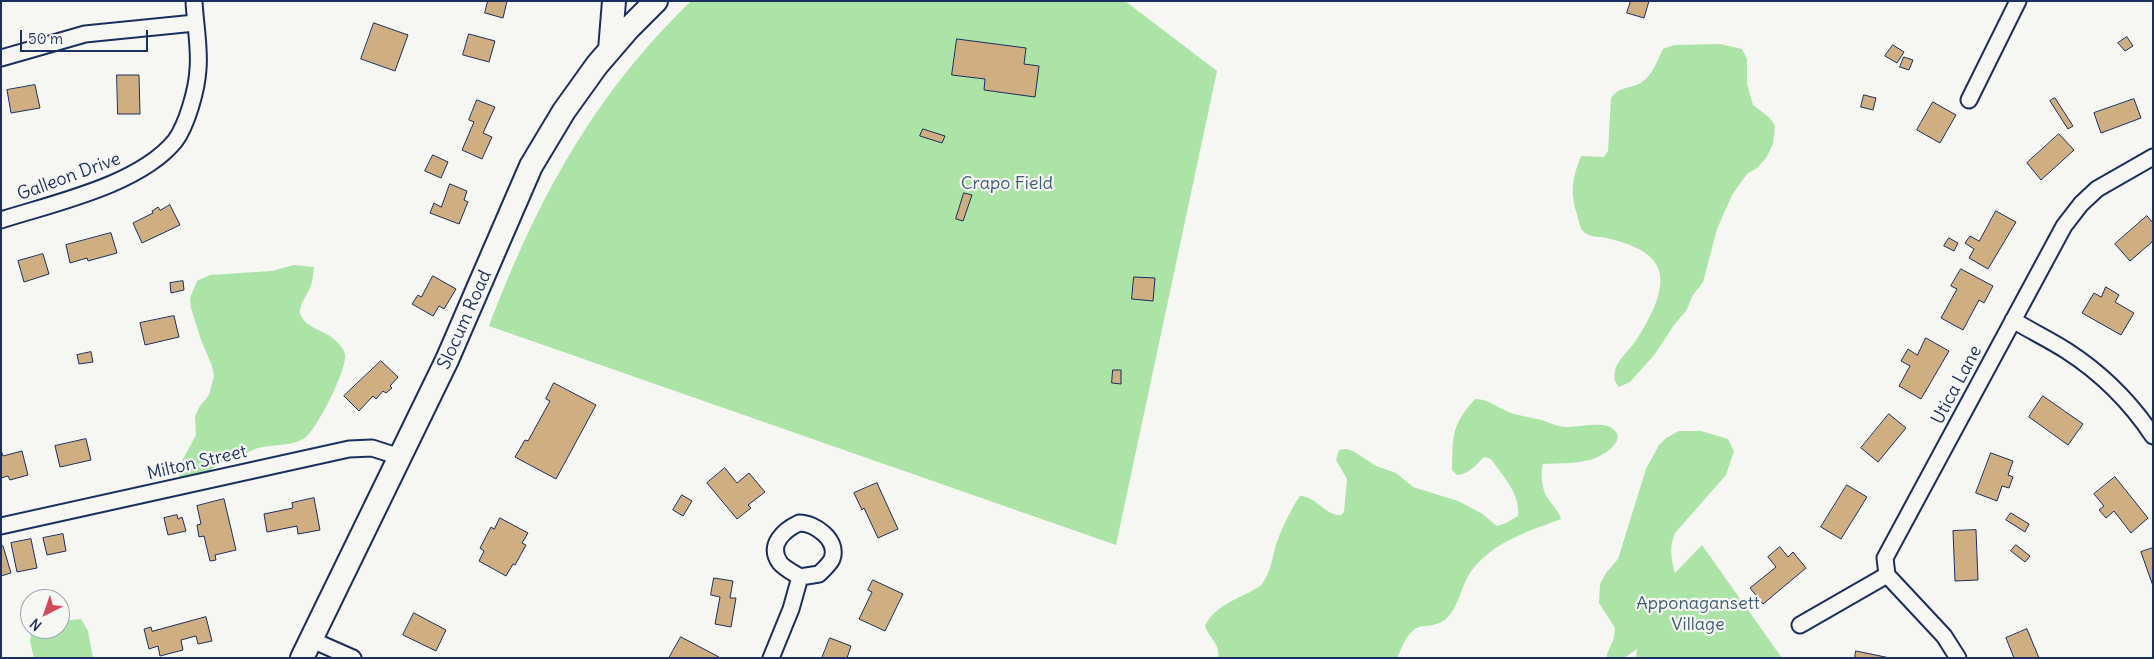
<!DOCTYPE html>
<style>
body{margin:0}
#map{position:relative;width:2154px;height:659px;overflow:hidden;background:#f6f6f2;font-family:Delius,sans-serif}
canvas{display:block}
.frame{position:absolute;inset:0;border:2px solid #1b2f5e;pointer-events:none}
.north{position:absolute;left:20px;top:589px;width:50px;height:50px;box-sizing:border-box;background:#f6f6f2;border:1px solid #9ea6b7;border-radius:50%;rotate:221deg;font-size:14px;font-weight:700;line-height:20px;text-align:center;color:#1b2f5e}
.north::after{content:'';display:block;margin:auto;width:18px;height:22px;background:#d1495b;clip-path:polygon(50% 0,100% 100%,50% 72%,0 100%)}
.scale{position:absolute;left:20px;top:30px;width:128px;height:22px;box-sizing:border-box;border:2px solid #1b2f5e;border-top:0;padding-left:6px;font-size:15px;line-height:18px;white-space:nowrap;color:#1b2f5e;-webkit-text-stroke:4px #f6f6f2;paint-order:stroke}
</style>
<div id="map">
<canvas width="2154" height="659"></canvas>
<div class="frame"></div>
<div class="north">N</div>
<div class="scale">50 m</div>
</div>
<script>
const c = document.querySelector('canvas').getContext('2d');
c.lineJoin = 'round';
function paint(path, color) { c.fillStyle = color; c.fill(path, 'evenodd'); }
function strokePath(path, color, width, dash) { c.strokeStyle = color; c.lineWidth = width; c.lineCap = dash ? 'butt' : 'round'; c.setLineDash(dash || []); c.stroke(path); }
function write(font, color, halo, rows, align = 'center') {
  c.font = font + ' Delius,sans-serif'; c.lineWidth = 4.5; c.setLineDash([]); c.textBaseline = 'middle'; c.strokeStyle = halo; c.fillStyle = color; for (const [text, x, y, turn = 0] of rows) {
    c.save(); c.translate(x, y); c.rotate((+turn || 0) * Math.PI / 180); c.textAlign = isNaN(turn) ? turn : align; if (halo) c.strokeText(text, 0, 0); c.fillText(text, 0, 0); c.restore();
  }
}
const green = new Path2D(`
 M691,1H1125L1217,71L1116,545L489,326C537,200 593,96 691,1Z
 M1720,44L1742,49L1747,59V84L1753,105L1770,118L1775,126L1773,144L1766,158L1757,168L1747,174L1732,195L1717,229L1703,282L1693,295L1686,311L1674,325L1655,354L1630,382L1619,387C1613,381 1614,375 1616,367C1620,358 1629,350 1635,342C1646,325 1666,292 1659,271C1653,250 1626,243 1607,238C1598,236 1588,238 1582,230C1579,225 1578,217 1576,211C1570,189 1573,177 1581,156L1604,157L1608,151L1611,98C1619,86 1631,89 1642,82C1652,76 1658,59 1663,49L1674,45Z
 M294,265L314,267C313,273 313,280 311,285C308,294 299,304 300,313C303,327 326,331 335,340C339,344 345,350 345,356C346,371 318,427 306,437C290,449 267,442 251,451C244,454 237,455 230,458C213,465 199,485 179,478L181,463L196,435L195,416L200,406L209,395L214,376L212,366L201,340L191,308L190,298L197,281L210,275L272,271Z
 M1475,399C1490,399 1500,410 1514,414C1521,416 1529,417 1537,419C1544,420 1551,424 1559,426C1573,430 1601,420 1612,428C1630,441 1600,458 1589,460C1574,464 1557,463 1543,464C1540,473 1542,491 1548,499C1553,506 1558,510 1561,519C1526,532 1484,545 1466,580C1460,593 1457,608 1447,618C1439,626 1429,625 1419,627C1407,631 1402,648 1397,658H1218C1221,645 1209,638 1205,626C1213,608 1234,600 1250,592C1254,589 1260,587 1262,584C1270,573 1272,560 1275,548C1279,534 1292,507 1300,496C1318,497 1325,516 1341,515L1344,512L1347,479L1336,460L1339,450L1346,449L1353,451L1376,466L1396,473L1413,487L1458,501L1481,513L1497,526L1506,523L1518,516C1521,495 1503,476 1491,459L1484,457C1476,465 1469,474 1457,475L1452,470C1453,435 1451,426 1475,399Z
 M1679,431H1701L1728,439L1734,451L1726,475L1675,533C1669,546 1671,560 1675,573L1702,545L1782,658H1636L1637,649L1624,658H1607V654L1614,638L1615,628L1599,603L1600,584L1606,573L1618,559L1646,469L1659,445L1666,438Z
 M81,619L88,631L93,658H34L30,641L31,634L39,629H60V621Z`);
const building = new Path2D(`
 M488,1H507L503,18L485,13Z
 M1631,1H1649L1644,18L1627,13Z
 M374,23L408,35L395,71L361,59Z
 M469,34L495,41L489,62L463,55Z
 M2127,37L2133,46L2125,51L2118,43Z
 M957,39L1026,48L1024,64L1039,66L1035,97L984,90L985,79L952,75Z
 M1893,45L1904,52L1897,63L1885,56Z
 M1904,57L1913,60L1909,70L1900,67Z
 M117,75H139L140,114H118Z
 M35,85L40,108L11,113L7,90Z
 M1864,95L1876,98L1873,110L1861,107Z
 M2055,98L2073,126L2068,129L2050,101Z
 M2134,99L2141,118L2101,133L2094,113Z
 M477,100L495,107L483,133L492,137L482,159L462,150L474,122L469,120Z
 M1933,102L1956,115L1940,143L1917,130Z
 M923,129L945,136L942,143L920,136Z
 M2059,134L2074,150L2041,180L2027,163Z
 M433,155L448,162L441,178L425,171Z
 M450,184L467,191L464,200L468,202L459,224L430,213L434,203L441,207Z
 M964,193L972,195L963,221L956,219Z
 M170,205L180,225L142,243L133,223L153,213L152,211L158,207L160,210Z
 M1996,211L2016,222L1988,269L1969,258L1974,249L1965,243L1970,236L1979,241Z
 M2147,216L2153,223V241L2130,261L2115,244Z
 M111,233L117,253L88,261L87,258L70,263L66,245Z
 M1949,238L1958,243L1954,251L1944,246Z
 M43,254L49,274L24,282L18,261Z
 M1961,269L1993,286L1984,303L1979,300L1963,330L1941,318L1957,289L1951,286Z
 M433,276L456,289L444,309L439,306L433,316L412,304L418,295L421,297Z
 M1134,277L1155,278L1153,301L1132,299Z
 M183,281L184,290L171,293L170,283Z
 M2106,287L2119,295L2115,302L2134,313L2121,335L2082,313L2094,293L2101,297Z
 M174,316L179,337L145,345L140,323Z
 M1926,338L1949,351L1921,399L1899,386L1910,366L1901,361L1908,349L1917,355Z
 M91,352L93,362L79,364L77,355Z
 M381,361L398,377L390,386L392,388L386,393L383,391L376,399L373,396L359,411L344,396Z
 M1113,370H1121V384L1112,383Z
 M554,383L596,405L556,479L515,457L525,440L528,441L550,401L546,399Z
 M2043,396L2083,424L2068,445L2029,417Z
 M1889,414L1906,428L1878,462L1861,448Z
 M86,439L91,460L60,467L55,446Z
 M1,450L3,456L22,451L28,475L10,480L8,476L1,478Z
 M1991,453L2013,461L2008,475L2013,477L2009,488L2002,486L1997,501L1976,493Z
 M725,468L737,483L749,473L765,492L748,505L751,508L737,519L707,483Z
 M2115,477L2148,518L2131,533L2114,511L2106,518L2099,510L2104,506L2094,494Z
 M877,483L898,529L878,538L864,508L862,510L854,493Z
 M1847,485L1867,497L1841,539L1821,527Z
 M682,495L692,501L683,516L673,510Z
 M314,498L320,530L298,534L297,526L267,532L264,514L293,508L292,503Z
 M224,499L236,550L215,555L216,560L210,561L204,536L199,537L197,525L201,524L197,506Z
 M2011,513L2029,524L2025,532L2006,520Z
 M177,515L178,519L182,517L186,531L168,535L164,518Z
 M500,518L528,533L522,543L526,545L515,565L513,564L506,576L479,561L484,551L480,548L491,527L494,529Z
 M1976,530L1978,580L1955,581L1953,531Z
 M63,534L66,551L47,555L43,538Z
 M31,539L37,568L17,572L11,543Z
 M2016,545L2030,556L2025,562L2011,551Z
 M3,546L11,573L1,576V547Z
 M1780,547L1788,557L1793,552L1806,568L1763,604L1750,588L1776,567L1768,557Z
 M2153,548V586L2141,552Z
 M714,578L733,581L730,598H736L731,627L715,624L720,597L711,595Z
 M873,580L903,594L885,631L859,619L872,592L868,590Z
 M414,613L446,630L436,651L403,635Z
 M206,617L212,641L198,644L196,636L181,640L183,650L160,656L158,646L149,649L144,629L151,627L152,631Z
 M2027,629L2039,658H2014L2006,638Z
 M681,637L719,657L718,658H669Z
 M830,638L851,646L847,658H822Z
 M1856,651L1890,658H1855Z`);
const street = new Path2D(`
 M1,58L85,34L195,23
 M1969,100L2018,1
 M1,220C54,203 139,185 175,141C187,125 197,89 198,69C200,48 195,23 194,1
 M2013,320C2031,331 2050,340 2067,351C2101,373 2131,403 2153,436
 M799,523C815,523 839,540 832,559C829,565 823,570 819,574L800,577C794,573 785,569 780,563C767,545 784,530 799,523Z
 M1,526L349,449L372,448L400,457
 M1887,575L1944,636L1958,658
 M1800,625L1887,575L1885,558L2064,226L2081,204L2097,189L2153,157
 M312,640L353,658
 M771,658L791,609L800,577`);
const secondary = new Path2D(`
 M610,50L614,1
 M302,658L447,360L531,166L564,111L597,65L628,29L656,1`);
const streetNames = [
 ["Galleon Drive",69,177,-20],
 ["Slocum Road",465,320,-66],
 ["Utica Lane",1957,385,-62],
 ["Milton Street",197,463,-13]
];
const parkNames = [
 ["Crapo Field",1007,184],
 ["Apponagansett",1698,604],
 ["Village",1698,625]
];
paint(green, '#ace3a6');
paint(building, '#cfae82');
strokePath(building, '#1b2f5e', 1);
strokePath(street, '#1b2f5e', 19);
strokePath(secondary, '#1b2f5e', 26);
strokePath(street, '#f6f6f2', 15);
strokePath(secondary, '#f6f6f2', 22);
write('18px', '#1b2f5e', '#f6f6f2', streetNames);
write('18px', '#3f5c70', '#f6f6f2', parkNames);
</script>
